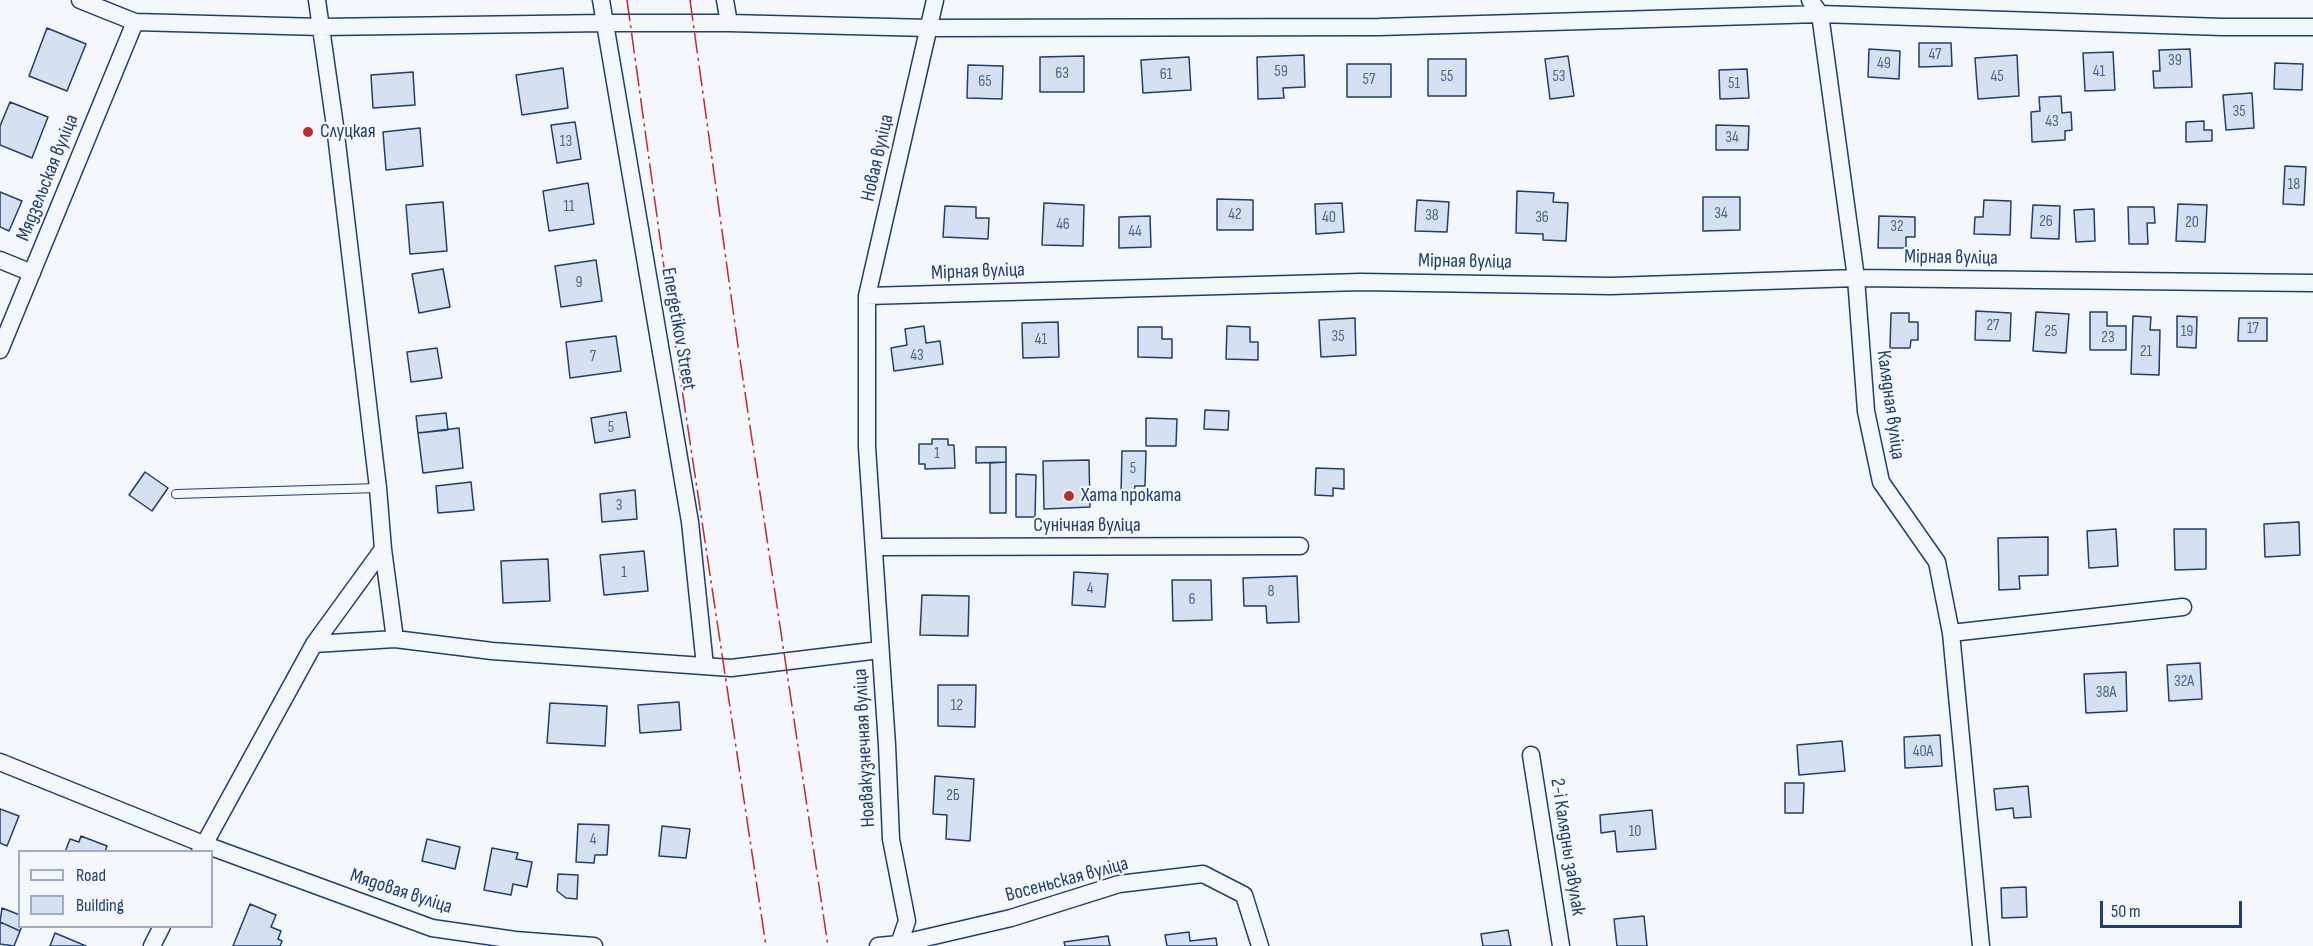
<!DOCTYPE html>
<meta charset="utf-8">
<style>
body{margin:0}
#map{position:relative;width:2313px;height:946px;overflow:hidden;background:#f4f7fb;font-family:"Sofia Sans Condensed",sans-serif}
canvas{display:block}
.legend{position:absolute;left:18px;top:850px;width:195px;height:78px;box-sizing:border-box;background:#f4f7fb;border:2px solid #9eadc5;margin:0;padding:8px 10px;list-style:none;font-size:18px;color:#1d3f73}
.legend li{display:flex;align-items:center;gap:12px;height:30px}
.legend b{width:30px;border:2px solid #9eadc5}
.scale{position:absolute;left:2100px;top:901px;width:142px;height:27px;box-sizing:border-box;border:3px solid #1d3f73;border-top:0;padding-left:8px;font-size:18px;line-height:21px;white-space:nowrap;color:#1d3f73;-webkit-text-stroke:4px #f4f7fb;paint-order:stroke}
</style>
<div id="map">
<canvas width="2313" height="946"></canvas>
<ul class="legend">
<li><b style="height:8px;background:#f4f7fb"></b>Road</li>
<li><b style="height:16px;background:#d5e0f0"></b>Building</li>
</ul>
<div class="scale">50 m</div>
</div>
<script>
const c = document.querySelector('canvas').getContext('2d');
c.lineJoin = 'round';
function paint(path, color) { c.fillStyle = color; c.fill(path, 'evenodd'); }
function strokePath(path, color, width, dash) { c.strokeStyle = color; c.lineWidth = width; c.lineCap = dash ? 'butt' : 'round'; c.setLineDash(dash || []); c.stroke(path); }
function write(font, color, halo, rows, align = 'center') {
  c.font = font + ' "Sofia Sans Condensed",sans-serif'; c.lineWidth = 4.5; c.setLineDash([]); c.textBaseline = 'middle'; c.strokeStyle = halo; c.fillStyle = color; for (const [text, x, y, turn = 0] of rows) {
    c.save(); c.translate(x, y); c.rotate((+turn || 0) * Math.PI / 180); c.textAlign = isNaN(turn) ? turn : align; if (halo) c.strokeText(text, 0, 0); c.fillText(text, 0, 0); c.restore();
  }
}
const building = new Path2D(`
 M47,28L86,44L67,91L29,76Z
 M1919,43H1951L1952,66L1919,67Z
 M1869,49L1900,51L1899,79L1868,77Z
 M2190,49L2192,87L2154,88L2153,71H2160L2159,50Z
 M2113,52L2115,90L2085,91L2083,53Z
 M1304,55L1305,87L1283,88L1284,98L1258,99L1257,57Z
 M2017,55L2019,96L1978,99L1975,58Z
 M1084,56V92H1040V57Z
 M1568,56L1574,96L1550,99L1545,59Z
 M1189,57L1191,90L1143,93L1141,60Z
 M1428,59H1466V96H1428Z
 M2275,63L2303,64L2302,90L2274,89Z
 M1347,64H1391V97H1347Z
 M968,65L1003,66L1002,99L967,98Z
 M563,68L568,108L522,115L516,75Z
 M1747,69L1749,98L1720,99L1719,70Z
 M413,72L415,105L373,108L371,75Z
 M2252,93L2254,128L2226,130L2223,95Z
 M2061,96L2062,113L2071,112L2072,130L2065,131V140L2032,142L2031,112L2040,111L2039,97Z
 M10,102L48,117L32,158L0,145V126Z
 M2204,121V130H2212V141L2186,142V122Z
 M575,122L581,159L557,163L551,125Z
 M1716,125L1749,126L1748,150H1716Z
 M420,128L423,166L386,170L383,132Z
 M2285,166L2306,167L2304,205L2283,204Z
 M588,183L594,224L549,231L543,191Z
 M1517,191L1554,193L1553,202L1568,203L1566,241L1543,240V234L1516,233Z
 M0,192L22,201L9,231L0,227Z
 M1703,197H1740V230L1703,231Z
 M1217,199L1253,200V230H1217Z
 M1417,200L1449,202L1447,232L1415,231Z
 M1984,200L2011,201L2010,235L1974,234L1975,217H1983Z
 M443,202L447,251L410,254L406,205Z
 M1044,203L1084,205L1083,246L1042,245Z
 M1342,203L1344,232L1316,234L1315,204Z
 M2178,204L2207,205L2205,242L2176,241Z
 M2033,205L2060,206L2059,239L2031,238Z
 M945,206L976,207V218H989L988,239L943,237Z
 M2128,207H2154L2155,223H2147L2148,244H2129Z
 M2094,209L2095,241L2076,242L2074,210Z
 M1150,216L1151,247L1119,248V217Z
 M1879,216L1915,217V237H1906V248H1878Z
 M596,260L602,301L561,307L555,266Z
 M443,269L450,307L419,313L412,274Z
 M1976,311L2011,313L2010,341L1975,340Z
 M2036,312L2069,314L2066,353L2033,351Z
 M2090,312H2107V326H2126V350H2090Z
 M1891,313H1909V322H1918V340H1911L1910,348H1890Z
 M2133,316L2151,317L2150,330H2160L2159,375L2131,374Z
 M2177,316L2197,317L2196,348L2177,347Z
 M1355,318L1356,355L1321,357L1319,320Z
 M2239,318H2267V341H2238Z
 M1058,322L1059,357L1023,358L1022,323Z
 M924,326L926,343L940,341L943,364L894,371L891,348L907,345L905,329Z
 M1227,326L1250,327V342H1258V360L1226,359Z
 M1138,327H1162V339H1172V358L1138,357Z
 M616,336L621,371L570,378L566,342Z
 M437,348L442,378L411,382L407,352Z
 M1205,410L1229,411L1228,430L1204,429Z
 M626,412L630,437L595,443L591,418Z
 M446,413L448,430L418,433L416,416Z
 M1146,418L1177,419L1176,446H1146Z
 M459,428L463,468L423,473L418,433Z
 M932,439H948V445H954L955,468L925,469V464H919V444H932Z
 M976,447H1006V462L976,463Z
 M1122,451H1146L1145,486H1135L1134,492H1121Z
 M1089,460L1090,507L1044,509L1043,461Z
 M1006,462V513H990V463Z
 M1316,468L1344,469V489L1333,488V496L1315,495Z
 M145,472L168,488L152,511L129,495Z
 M1016,474L1036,475L1035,517H1016Z
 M471,482L474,510L438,513L436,486Z
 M635,490L637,519L602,522L600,494Z
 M2299,522L2300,555L2265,557L2264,524Z
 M2116,529L2118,566L2089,568L2087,531Z
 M2174,529H2206V569L2175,570Z
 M2048,537V575L2019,576L2020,589L1999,590L1998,538Z
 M644,551L648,591L604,595L600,555Z
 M548,559L550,601L503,603L501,561Z
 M1074,572L1108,574L1105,607L1072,605Z
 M1297,576L1299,622L1267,623L1266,606H1244L1243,578Z
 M1172,580H1211L1212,620L1173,621Z
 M922,595L969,596L968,636L920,635Z
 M2200,663L2202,699L2169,701L2167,665Z
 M2126,672L2127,711L2086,713L2084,674Z
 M938,685H976L975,727L938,726Z
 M679,702L681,730L640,733L638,705Z
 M550,703L607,706L605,746L547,743Z
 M1940,735L1942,766L1905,768L1904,737Z
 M1842,741L1845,771L1799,775L1797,745Z
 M935,776L974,779L970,841L946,839L947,815L933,814Z
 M1785,783H1804L1803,813H1785Z
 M2028,786L2031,817L2014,818L2013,808L1996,810L1994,789Z
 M0,809L19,816L7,846L0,843Z
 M1652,810L1656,849L1617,852L1615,831L1601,833L1600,815Z
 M578,824L609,825L607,855H595L594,863L576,862Z
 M662,826L690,829L686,858L659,856Z
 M81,836L107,846L105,852H65L70,839L79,842Z
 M427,839L460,847L455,869L422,861Z
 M492,848L518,853L516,859L532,862L527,887L513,884L511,895L484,890Z
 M558,874L578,875L577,899L566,898L557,891Z
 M2026,887L2027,917L2002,918L2001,888Z
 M250,904L276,915L271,927L281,931L278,939L282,941L280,946H233Z
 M2,908L20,915V926H22L20,931L0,922Z
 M1644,916L1647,946H1617L1614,919Z
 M0,922L20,931L14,946L0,944Z
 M1508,930L1511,946H1483L1481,934Z
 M1189,932L1190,941L1216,938L1217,946H1167L1165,935Z
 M55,933L86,946H50Z
 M1108,936L1110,946H1065L1064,942Z`);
const lane = new Path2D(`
 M176,494L378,488`);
const street = new Path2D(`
 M80,0L135,22L321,27L605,23H729L929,28L1379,27L1820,14L2223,27H2313
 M601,0L690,522L705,666
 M725,0L729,23
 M1810,0L1820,14L1856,278L1866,411L1881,482L1937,562L1951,633L1981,946
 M0,260L32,273
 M867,296L935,0
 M0,350L135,22
 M874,547L1300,546
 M383,549L395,639
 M1951,633L2183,607
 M314,644L395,639L492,651L731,668L880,650
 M1531,755L1561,946
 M0,762L203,844L432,928L515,940L594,946
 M200,852L314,644L383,549L378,488L335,126L317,0
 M899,944L907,921L891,839L887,745L867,447V296L1361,282L1611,286L1856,278L2313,283
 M152,946L162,926
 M878,946L899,944L1011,918L1119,884L1203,874L1244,895L1260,946`);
const power = new Path2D(`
 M627,0L668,296L766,946
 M690,0L738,346L828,946`);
const markers = [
 [308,132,6,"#c62828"],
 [1069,496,6,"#c62828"]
];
const numberNames = [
 ["47",1935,55],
 ["39",2175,61],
 ["49",1884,64],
 ["59",1281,72],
 ["41",2099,72],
 ["63",1062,74],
 ["61",1166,75],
 ["55",1447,77],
 ["53",1559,77],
 ["45",1997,77],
 ["57",1369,80],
 ["65",985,82],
 ["51",1734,84],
 ["35",2239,112],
 ["43",2052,122],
 ["34",1732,138],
 ["13",566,142],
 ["18",2294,185],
 ["11",569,207],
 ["34",1721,214],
 ["42",1235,215],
 ["38",1432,216],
 ["40",1329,218],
 ["36",1542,218],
 ["26",2046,222],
 ["20",2192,223],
 ["46",1063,225],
 ["32",1897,227],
 ["44",1135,232],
 ["9",579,283],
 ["27",1993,326],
 ["17",2253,329],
 ["25",2051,332],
 ["19",2187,332],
 ["35",1338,337],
 ["23",2108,338],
 ["41",1041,340],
 ["21",2146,352],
 ["43",917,356],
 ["7",593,357],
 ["5",611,428],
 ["1",937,454],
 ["5",1133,469],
 ["3",619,506],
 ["1",624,573],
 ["4",1090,589],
 ["8",1271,592],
 ["6",1192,600],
 ["32А",2184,682],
 ["38А",2106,693],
 ["12",957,706],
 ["40А",1923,752],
 ["2Б",953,796],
 ["10",1635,832],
 ["4",593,840]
];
const poiNames = [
 ["Слуцкая",320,132],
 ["Хата проката",1081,496]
];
const streetNames = [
 ["Новая вуліца",878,158,-77],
 ["Мядзельская вуліца",48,178,-68],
 ["Мірная вуліца",1951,258,1],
 ["Мірная вуліца",1465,262,1],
 ["Мірная вуліца",978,272,-2],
 ["Energetikov Street",678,329,80],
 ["Калядная вуліца",1890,405,82],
 ["Сунічная вуліца",1087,526],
 ["Ноавакузнечная вуліца",865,748,-93],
 ["2-і Калядны завулак",1567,847,81],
 ["Восеньская вуліца",1067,880,-15],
 ["Мядовая вуліца",401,892,18]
];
paint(building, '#d5e0f0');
strokePath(building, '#1d3f73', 1.5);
strokePath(lane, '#1d3f73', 10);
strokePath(street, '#1d3f73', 19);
strokePath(lane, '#f4f7fb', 8);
strokePath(street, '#f4f7fb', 16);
strokePath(power, '#c62828', 1.5, [21, 4.5, 3, 4.5]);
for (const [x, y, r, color] of markers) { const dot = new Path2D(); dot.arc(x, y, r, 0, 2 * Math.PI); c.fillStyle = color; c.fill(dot); strokePath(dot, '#f4f7fb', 2); }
write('16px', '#4b6792', null, numberNames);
write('20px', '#1d3f73', '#f4f7fb', poiNames, 'left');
write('20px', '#1d3f73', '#f4f7fb', streetNames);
</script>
